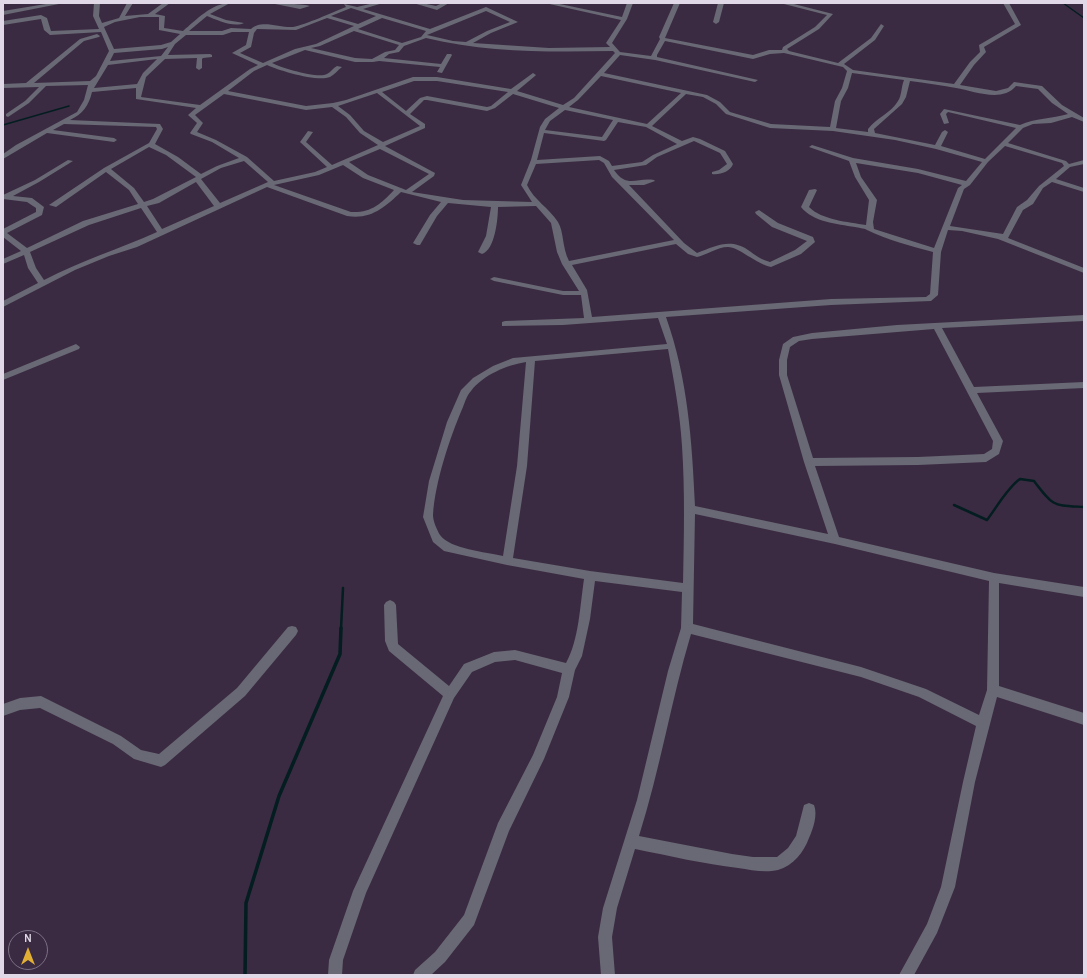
<!DOCTYPE html>
<style>
body{margin:0}
#map{position:relative;width:1087px;height:978px;overflow:hidden;background:#3a2b42;font-family:Karla,sans-serif}
canvas{display:block}
.frame{position:absolute;inset:0;border:4px solid #e0d8e6;pointer-events:none}
.north{position:absolute;left:8px;top:930px;width:40px;height:40px;box-sizing:border-box;background:#3a2b42;border:1px solid #7c7084;border-radius:50%;rotate:0deg;font-size:11px;font-weight:700;line-height:16px;text-align:center;color:#e0d8e6}
.north::after{content:'';display:block;margin:auto;width:14px;height:18px;background:#e1af34;clip-path:polygon(50% 0,100% 100%,50% 72%,0 100%)}
</style>
<div id="map">
<canvas width="1087" height="978"></canvas>
<div class="frame"></div>
<div class="north">N</div>
</div>
<script>
const c = document.querySelector('canvas').getContext('2d');
c.lineJoin = 'round';
function strokePath(path, color, width, dash) { c.strokeStyle = color; c.lineWidth = width; c.lineCap = dash ? 'butt' : 'round'; c.setLineDash(dash || []); c.stroke(path); }
function paint(path, color) { c.fillStyle = color; c.fill(path, 'evenodd'); }
const streamFar2 = new Path2D(`
 M1063,3L1084,18
 M3,125L69,106`);
const streamFar1 = new Path2D(`
 M954,505L987,520C997,507 1007,488 1020,479L1034,481C1054,507 1052,505 1084,507
 M341,629L343,588`);
const stream = new Path2D(`
 M245,975L246,903L279,796L340,654L341,628`);
const minor = new Path2D(`
 M52,3H64L3,15V11Z
 M94,3H100L99,16L102,23L119,18L127,3H133L125,16L148,14L163,3H170L155,14L165,16L164,28L183,31C196,20 212,3 230,3L210,14L226,20L244,23C234,28 217,20 207,16L189,31H222L231,28L251,29C261,19 280,28 293,27C305,25 333,12 346,7L344,4L357,7L374,3H383L363,9L430,29L486,7L518,22L491,33L473,43L549,48L610,47L606,43L621,20L545,3H555L622,17L627,3H633L627,19L612,43L620,52L651,56L660,39L659,37L674,3H680L665,38L753,55L769,50H782L783,47L815,27L827,15L780,3H790L833,14L819,29L787,49L789,51L838,63L871,38L881,24L884,26L875,40L844,64L853,70L954,84L970,62L980,52L979,45L1015,24L1003,3H1009L1021,25L984,47L986,52L974,65L960,85L996,91L1008,88L1014,82L1042,86L1062,105L1084,118V122L1072,117L1051,123L1033,124L1023,128L1008,143L1066,161L1069,164L1084,160V164L1070,167L1056,179L1084,188V192L1052,182L1043,188L1033,204L1023,210L1008,238L1084,268V273L998,239L962,231L948,230L941,252L938,295L931,301L831,305L666,317C688,379 692,441 695,506L828,534L804,462L779,375V360L783,344L793,337L812,333L897,325L1084,315V321L942,328L974,387L1084,382V388L977,393L1003,441L999,454L986,462L918,465L815,466L839,537L994,573L1084,587V597L999,583V686L1084,713V725L997,697L975,782L955,887L937,933L914,975H899L927,924L941,887L963,782L976,726L919,697L861,677L691,634C671,701 660,770 639,836L732,854L753,857H777L788,848L796,836L804,805L809,803L814,805C818,815 813,829 809,838C804,852 793,866 778,870C765,873 751,870 738,868C704,864 670,856 635,849L617,908L612,937L615,975H601L598,937L603,908L637,800L668,671L681,628L682,592L595,581L590,619L582,656L575,670L569,697L544,759L509,831L474,925L445,962L431,975H413L415,970L435,952L464,915L498,823L533,755L557,697L562,673L515,660L495,662L472,672L454,698L366,893L343,960L342,975H328L329,960L353,891L443,696L389,651L385,641L384,605L386,602L390,600L394,602L396,605L398,644L449,686L464,664L494,652L515,650L566,663C579,640 580,605 584,579L507,565L444,551L433,542L423,517L429,481L447,422L461,390L473,378L493,366L513,358L667,344L658,318L563,325L502,326V322L505,321L584,318L581,295H563L494,281L490,279L494,277L563,291H579L562,264L557,252L551,223L536,206L498,207C498,219 495,250 482,254L478,252L486,236L491,207L448,203L437,216L420,245H417L413,243L430,215L441,202L401,192C385,207 371,220 347,216L267,187L137,247L109,256L75,270L3,307V301L38,283L28,268L24,255L3,264V259L21,251L3,237V229L36,212V208L27,202L3,199V195L35,180L68,160L73,161L39,182L13,196L32,198L44,207L42,215L7,233L27,248L83,221L138,204L129,190L106,172L56,207L49,205L104,168L149,143L157,129L156,127L64,124L53,130L114,138L117,140L114,142L47,133L3,159V154L16,145L77,112L84,100L88,85L46,86L29,103L8,117L6,116V114L25,101L39,87L3,88V84L26,83L80,39L97,34L100,36L99,37L84,41L34,83L90,81L96,76L109,51L101,32L50,35L44,30L41,19L3,25V21L41,15L47,18L51,31L99,29L93,16ZM351,8L376,16L358,24L331,16ZM486,11L510,22L487,31L466,42L453,41L427,35ZM140,17H159V30L180,34L171,42L161,45L114,49L104,27L115,22ZM327,18L354,26L316,44L295,49L263,63L240,53L251,47L254,33L257,29L296,30ZM382,18L426,31L421,37L402,43L358,29ZM354,31L399,45L395,50L385,52L372,59L355,58L311,48L320,46ZM232,32H249L246,45L232,53L258,65L250,69L200,105L141,97L146,77L165,59L197,58L196,68L199,70L202,68V59L203,58L212,57V55L210,54L168,55L175,44L186,35H223ZM426,38C487,53 551,52 613,51L615,53L574,98L563,105L517,91L535,76L536,75L533,73L511,89L437,77H413L346,100L333,103L306,106L228,91L254,71L267,65C280,71 317,82 330,77C334,75 338,70 342,67L337,66C333,68 331,72 327,74C318,79 282,68 272,63L305,50L355,62H373L379,61L440,67L437,72L442,73L452,55L451,54H447L441,64L384,58L389,54L399,52L404,46ZM665,41L753,59L770,54L784,53L843,67L847,71L842,88L835,101L830,127L771,124L730,112L720,102L707,95L604,73L620,55L655,60L755,82L758,80L657,57V55ZM168,47L161,56L110,61L114,53L162,49ZM157,59L143,73L137,84L94,88L108,65ZM852,73L904,80C901,87 902,95 898,101C891,113 876,118 868,129V132L836,128L841,101L848,88ZM601,76L681,93L647,124L569,107L578,100ZM414,81H437L508,92L491,106L487,107L427,96L420,98L406,111L382,92ZM910,81C925,83 941,85 956,88C974,91 1002,103 1016,86L1038,89L1052,103L1068,114C1052,119 1035,118 1020,125L944,109L940,114L944,124L949,123L946,114L948,112L1016,128L985,159L941,146L948,132L945,130L942,132L935,145L875,133L874,129L902,104L906,97ZM136,88V99L196,108L188,115L197,123L190,133L191,134L212,142L239,158L217,166L201,174L178,157L155,144L163,129L160,124L70,120C83,114 89,105 92,92ZM377,93L420,126L383,142L364,131L350,115L338,106ZM224,94L306,110L332,107L346,117L360,133L378,145L332,165L306,142L313,132L308,131L300,142L327,167L315,172L274,181L247,157L216,140L197,132L203,123L195,115ZM513,94L559,108L545,119L540,127L531,160L521,185L532,202L463,200L412,192L434,176L435,173L385,146L425,128V124L410,114L424,100H427L487,111L495,108ZM686,94L703,97L716,104L726,114L770,128L833,131L895,140L936,149L982,162L966,181L918,169L853,158L812,145L809,147L849,161L855,177L869,200L866,225C848,222 822,220 809,207L817,190L815,189L809,190L801,207C813,222 837,224 855,227C858,228 864,228 867,230C887,240 911,246 933,252L930,294L926,297L831,299L592,317L587,290L572,265L676,244L688,254L697,257C707,255 717,247 728,247C739,247 756,264 771,267L801,254L815,242L813,237L778,223L759,210L755,212L756,214L772,227L807,241L795,250L770,262C762,260 755,255 748,250C730,238 716,246 697,253L684,243L629,185H644L655,181L654,180C637,177 627,189 614,170L646,165L657,157L694,141L720,153L727,164L719,170L712,172V174C720,175 730,172 733,164L725,151L700,139L693,137L682,141L652,126ZM565,110L613,120L602,137L545,130L550,121ZM618,122L646,127L677,144L653,155L642,162L612,166L609,161L600,156L537,160L544,133L604,141L606,140ZM1005,146L1062,163L1064,166L1039,186L1027,200L1017,207L1003,234L950,226L964,189L970,185L988,162ZM149,147L166,155L196,177L153,199L144,202L134,188L111,169ZM380,149L429,174L406,190L368,175L349,162ZM599,160L604,163L612,177L674,240L569,261C562,247 564,232 558,222C549,208 534,200 527,185L536,164ZM244,161L268,182L220,203L201,179L221,168ZM856,163L918,173L962,185L958,188L934,248L874,229L873,222L877,200L861,177ZM343,165L363,178L394,190C381,204 371,213 351,212L274,185L319,175ZM196,182L214,206L162,229L147,206L159,203ZM141,208L157,232C119,249 80,261 44,280L36,268L30,252L89,225ZM934,329L993,441L992,449L984,454L918,457L813,458L787,375V360L790,347L799,341L812,339ZM668,349C674,381 680,413 682,446C685,491 684,537 683,583L590,571L513,558L527,466L535,361ZM526,362L517,466L503,556C486,552 450,549 440,535C437,530 433,521 433,515C435,482 450,437 463,407C465,402 467,395 471,391C483,375 507,365 526,362ZM695,514L835,544L989,581L987,690L979,715L926,689L861,667L693,624Z
 M270,3C278,3 305,4 310,6L300,9Z
 M413,3H422L436,6L442,3H449L437,10Z
 M718,3H724L719,22L716,24L713,22Z
 M76,344L80,347L79,349L3,380V374Z
 M292,626L296,627L298,631L296,635L245,696L165,765L161,767L134,759L113,744L40,708L20,710L3,716V704L20,698L41,696L121,736L141,750L159,754L237,688L288,627Z`);
strokePath(streamFar2, '#031d20', 1.5);
strokePath(streamFar1, '#031d20', 2.5);
strokePath(stream, '#031d20', 3.5);
paint(minor, '#696875');
</script>
